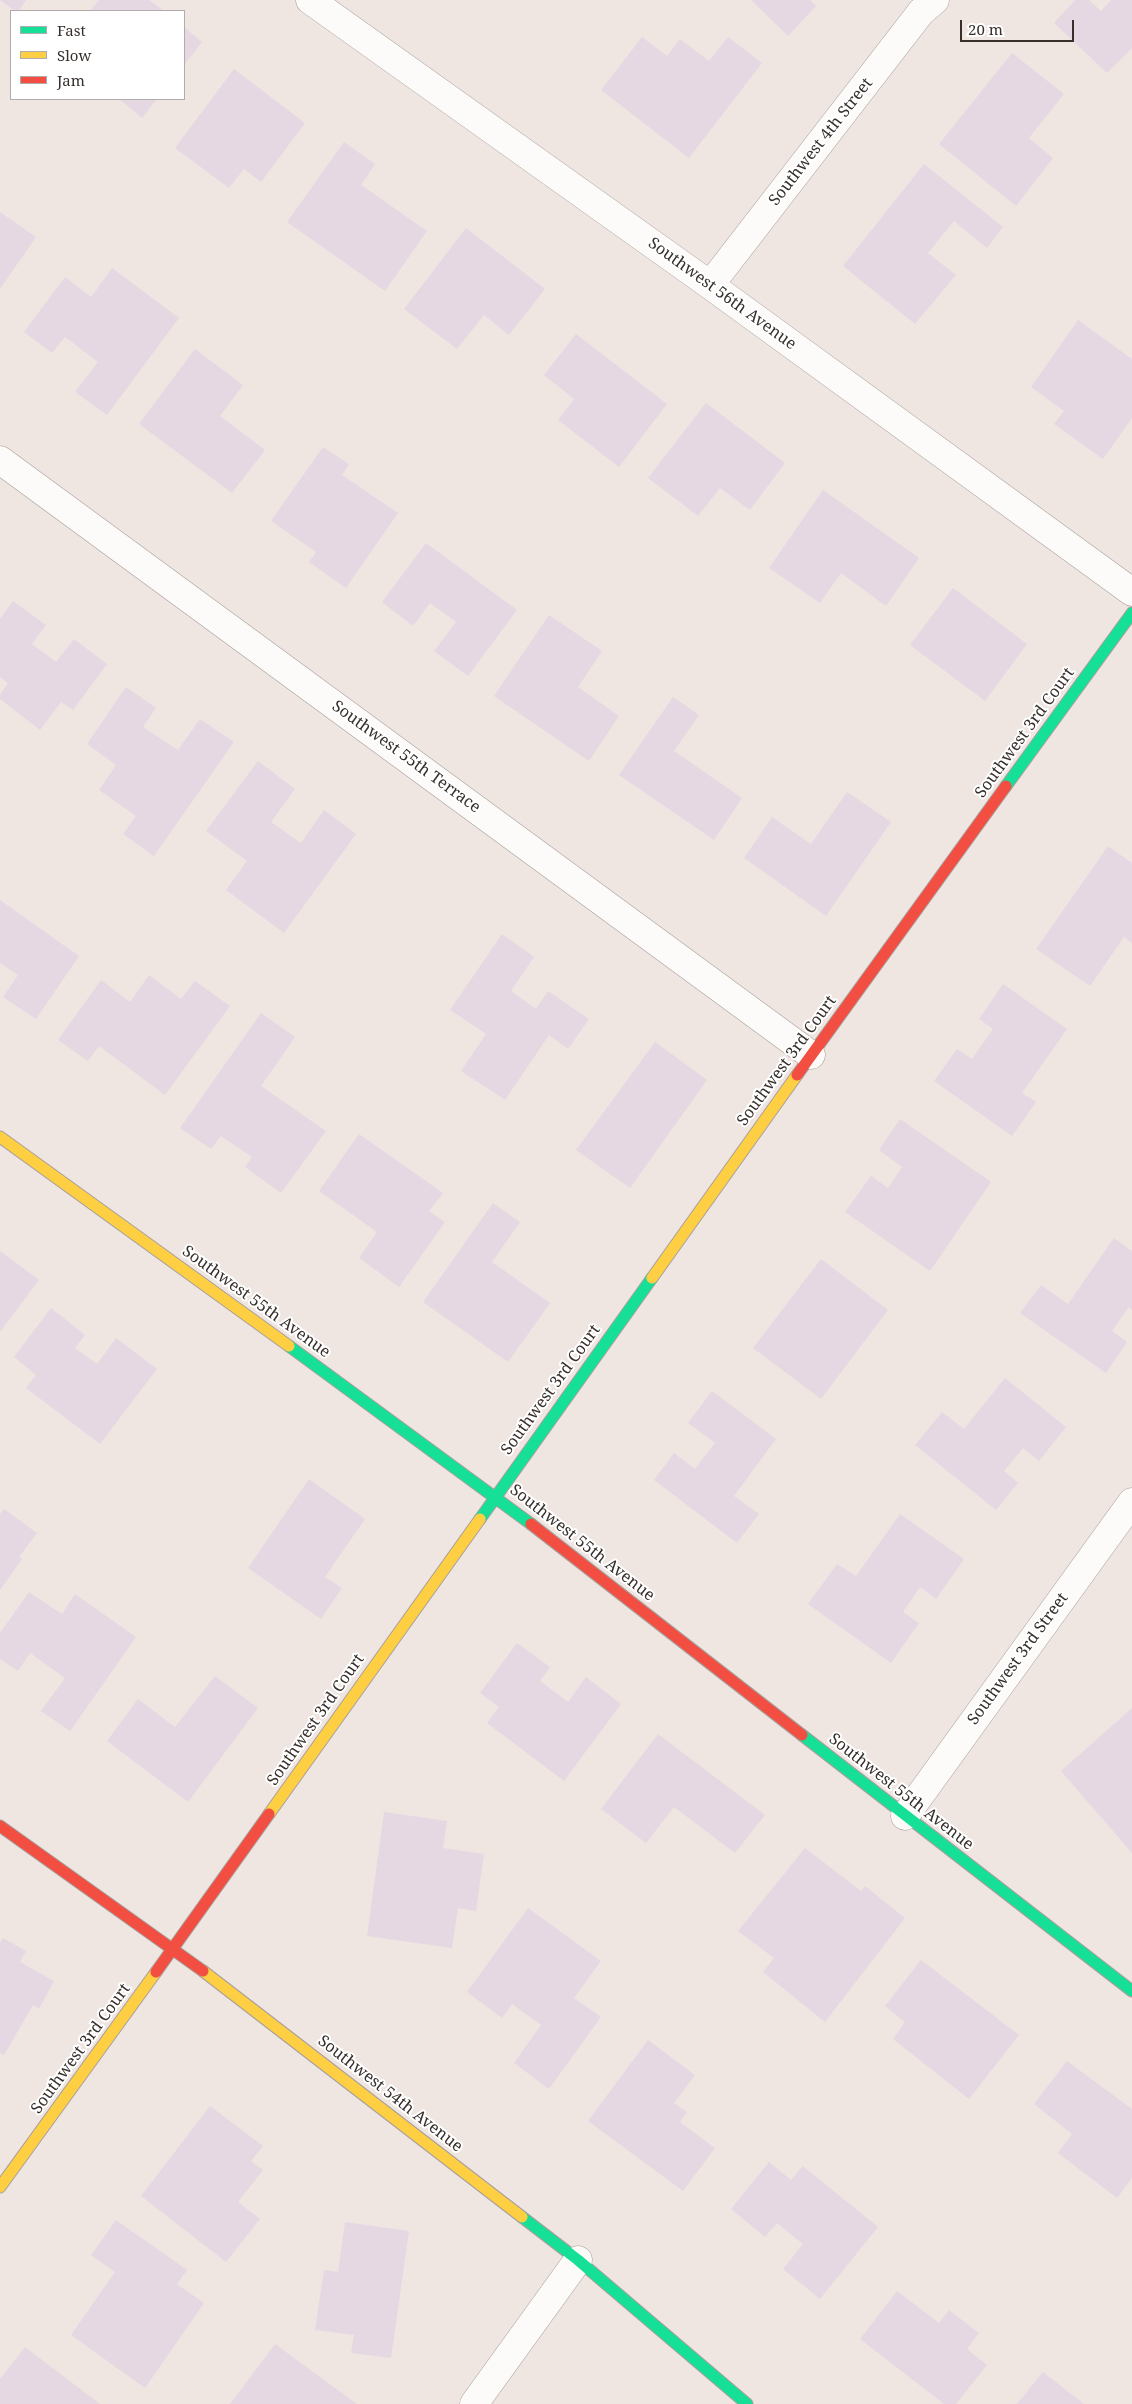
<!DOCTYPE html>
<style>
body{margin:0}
#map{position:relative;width:1132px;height:2404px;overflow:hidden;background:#efe5e1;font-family:"Noto Serif",serif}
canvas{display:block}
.legend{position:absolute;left:10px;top:10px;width:175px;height:90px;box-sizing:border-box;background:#fff;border:1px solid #afacab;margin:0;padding:6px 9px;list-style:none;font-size:15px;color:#362f2c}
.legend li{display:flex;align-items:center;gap:10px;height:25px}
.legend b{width:25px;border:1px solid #afacab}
.scale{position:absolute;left:960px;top:20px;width:114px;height:22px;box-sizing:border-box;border:2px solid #362f2c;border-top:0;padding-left:6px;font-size:15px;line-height:18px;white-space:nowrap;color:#362f2c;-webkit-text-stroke:4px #fff;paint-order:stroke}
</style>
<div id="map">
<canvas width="1132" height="2404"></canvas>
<ul class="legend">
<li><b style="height:6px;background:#16e098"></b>Fast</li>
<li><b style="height:6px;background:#ffcf43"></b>Slow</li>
<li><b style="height:6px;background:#f24e42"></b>Jam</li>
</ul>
<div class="scale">20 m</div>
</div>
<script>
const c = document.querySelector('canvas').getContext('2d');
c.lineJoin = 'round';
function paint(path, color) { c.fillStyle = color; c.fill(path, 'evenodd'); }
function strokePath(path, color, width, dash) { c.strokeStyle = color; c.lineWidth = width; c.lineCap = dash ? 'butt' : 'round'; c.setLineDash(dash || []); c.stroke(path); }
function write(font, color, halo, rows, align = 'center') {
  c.font = font + ' "Noto Serif",serif'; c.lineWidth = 4; c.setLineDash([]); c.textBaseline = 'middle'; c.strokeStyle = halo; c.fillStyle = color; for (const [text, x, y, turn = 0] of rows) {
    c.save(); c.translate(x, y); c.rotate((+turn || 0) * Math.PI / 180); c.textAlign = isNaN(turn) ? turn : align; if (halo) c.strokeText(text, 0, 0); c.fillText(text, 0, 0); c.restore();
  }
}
const building = new Path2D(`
 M0,0H26L19,11H15Z
 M99,0H149L164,11H90Z
 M751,0H810L816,6L788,36Z
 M1075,0H1089L1101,11L1111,0H1132V48L1107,73L1054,23Z
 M184,27L202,42L184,65Z
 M642,37L667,56L680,39L709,61L728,37L762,63L689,158L601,90Z
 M1012,53L1064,94L1029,138L1053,158L1016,206L939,144Z
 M234,69L305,123L261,182L244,169L229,188L175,148Z
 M119,99H157L142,118Z
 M344,142L375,164L361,185L427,231L385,291L287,222Z
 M924,164L1003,227L987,248L954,221L928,253L956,275L915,324L843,266Z
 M0,212L36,237L0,289Z
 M466,228L545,289L509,335L484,315L457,349L404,309Z
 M112,268L179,318L107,415L75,392L98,362L65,337L52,353L24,332L65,277L91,297Z
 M1078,320L1132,359V418L1103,459L1054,424L1064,411L1031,387Z
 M576,334L667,404L619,467L558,420L574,399L544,375Z
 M195,349L243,385L220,416L265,450L232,493L139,424Z
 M706,403L785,463L750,510L720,488L698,516L648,478Z
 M323,447L349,464L342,475L398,513L346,588L309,562L316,552L271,521Z
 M823,490L919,558L886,606L841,573L820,603L769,568Z
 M426,543L517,610L468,676L434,651L456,622L430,603L413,626L382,602Z
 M953,588L1027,644L985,701L910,645Z
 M13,601L46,625L32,644L56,662L74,639L107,664L73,710L61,702L40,730L0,699V695L8,683L0,677V619Z
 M549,615L602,651L578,687L619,716L589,761L494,696Z
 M126,687L156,708L143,727L178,750L200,719L234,742L154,856L123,834L136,816L99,790L116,765L87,744Z
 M673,697L699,715L674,751L742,798L714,840L619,775Z
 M258,761L295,789L271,822L301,843L324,810L356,834L284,933L226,890L247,861L206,831Z
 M847,792L891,822L826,916L744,858L772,817L811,844Z
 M1108,846L1132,863V943L1124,937L1090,986L1036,949Z
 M0,900L79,956L36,1019L3,997L18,975L0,963Z
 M502,934L534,957L511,991L536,1009L548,991L589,1019L568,1049L549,1035L505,1100L461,1071L486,1034L450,1010Z
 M149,975L181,999L195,981L230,1006L165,1095L99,1046L88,1061L58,1040L101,980L130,1002Z
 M1003,984L1067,1029L1022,1093L1036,1102L1012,1136L934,1081L957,1049L972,1059L993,1029L979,1019Z
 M261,1013L295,1037L261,1086L326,1131L281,1193L245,1167L252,1157L221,1136L211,1149L180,1128Z
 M655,1042L707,1080L630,1188L576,1150Z
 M900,1119L991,1182L930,1271L845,1212L871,1176L888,1188L902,1167L879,1150Z
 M359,1134L443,1193L429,1211L445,1222L399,1287L359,1258L377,1232L319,1191Z
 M493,1203L520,1222L492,1262L550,1303L508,1362L423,1302Z
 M1114,1238L1132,1251V1310L1129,1307L1112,1331L1127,1342L1106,1373L1020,1313L1041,1285L1068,1304Z
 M0,1251L39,1280L0,1332Z
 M821,1259L888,1310L821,1399L753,1348Z
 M51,1308L85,1335L75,1348L97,1364L116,1338L157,1369L100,1444L26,1388L36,1375L14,1357Z
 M1005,1378L1066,1427L1039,1461L1023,1448L1004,1471L1018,1483L996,1510L915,1445L942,1412L964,1429Z
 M712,1391L776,1439L734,1496L759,1514L737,1543L654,1480L674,1453L695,1469L715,1443L688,1423Z
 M309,1479L365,1519L325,1577L342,1588L321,1619L248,1568Z
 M4,1509L37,1533L19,1557L22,1559L0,1590V1514Z
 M900,1514L964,1559L936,1599L920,1587L903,1612L919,1623L891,1663L808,1604L837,1564L856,1576Z
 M29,1592L62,1614L75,1594L136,1637L70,1731L41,1711L65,1678L30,1653L18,1671L0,1659V1633Z
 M517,1643L550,1667L540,1681L568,1702L586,1677L621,1704L564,1781L487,1723L499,1707L480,1693Z
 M215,1676L258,1708L188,1802L107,1741L138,1699L175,1727Z
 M1132,1708V1853L1061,1771Z
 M658,1734L765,1815L735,1853L674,1807L646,1843L601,1809Z
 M384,1812L447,1821L443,1848L484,1854L476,1911L458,1908L452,1948L367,1936Z
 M805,1848L861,1891L865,1886L905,1918L825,2022L763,1972L774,1958L738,1931Z
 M528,1908L601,1961L574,1998L601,2017L549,2089L514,2063L541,2025L512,2004L502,2018L467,1992Z
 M3,1938L26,1951L20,1962L54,1981L39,2009L33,2005L4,2055L0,2053V1943Z
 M921,1960L1019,2035L969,2099L893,2039L905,2022L885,2006Z
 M648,2040L695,2075L674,2103L687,2112L680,2122L715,2148L683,2191L588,2121Z
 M1067,2061L1132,2109V2178L1117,2198L1058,2153L1072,2134L1034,2104Z
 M210,2106L263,2146L251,2161L263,2170L238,2202L260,2219L226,2262L141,2196Z
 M769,2162L791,2180L803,2166L878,2227L820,2299L783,2269L803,2244L777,2223L765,2237L731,2209Z
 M116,2220L187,2270L177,2284L204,2303L145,2388L71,2335L115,2272L91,2255Z
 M345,2222L409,2231L391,2358L351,2353L354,2335L315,2330L324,2270L338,2272Z
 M897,2291L939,2323L949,2310L979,2333L967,2349L987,2365L956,2404H944L860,2339Z
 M275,2344L357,2404H230Z
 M25,2347L100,2404H0V2379Z
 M1043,2372L1084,2404H1017Z`);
const street = new Path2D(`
 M310,0L710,285L1132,592
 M710,285L921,12L935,0
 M0,460L811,1055
 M905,1816L1132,1502
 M474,2404L578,2260`);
const fast = new Path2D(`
 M1006,786L1132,613
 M289,1346L531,1524
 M480,1519L652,1278
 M802,1735L1132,1991
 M522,2217L578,2260L747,2404`);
const slow = new Path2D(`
 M0,1137L289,1346
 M652,1278L797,1075
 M269,1814L480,1519
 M203,1971L522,2217
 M0,2187L156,1972`);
const jam = new Path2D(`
 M797,1075L1006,786
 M531,1524L802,1735
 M0,1826L203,1971
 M156,1972L269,1814`);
const streetNames = [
 ["Southwest 4th Street",821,142,-52],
 ["Southwest 56th Avenue",722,294,36],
 ["Southwest 3rd Court",1025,733,-54],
 ["Southwest 55th Terrace",406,757,36],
 ["Southwest 3rd Court",787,1061,-54],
 ["Southwest 55th Avenue",256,1302,36],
 ["Southwest 3rd Court",551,1390,-54],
 ["Southwest 55th Avenue",582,1543,38],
 ["Southwest 3rd Street",1018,1659,-54],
 ["Southwest 3rd Court",316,1720,-55],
 ["Southwest 55th Avenue",901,1792,38],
 ["Southwest 3rd Court",81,2049,-54],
 ["Southwest 54th Avenue",390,2094,38]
];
paint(building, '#e6d8e2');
strokePath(street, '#a69f9c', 29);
strokePath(fast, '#a69f9c', 13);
strokePath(slow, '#a69f9c', 13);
strokePath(jam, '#a69f9c', 13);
strokePath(street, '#fdfbfa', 28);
strokePath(fast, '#16e098', 11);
strokePath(slow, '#ffcf43', 11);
strokePath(jam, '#f24e42', 11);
write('16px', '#362f2c', '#fff', streetNames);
</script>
